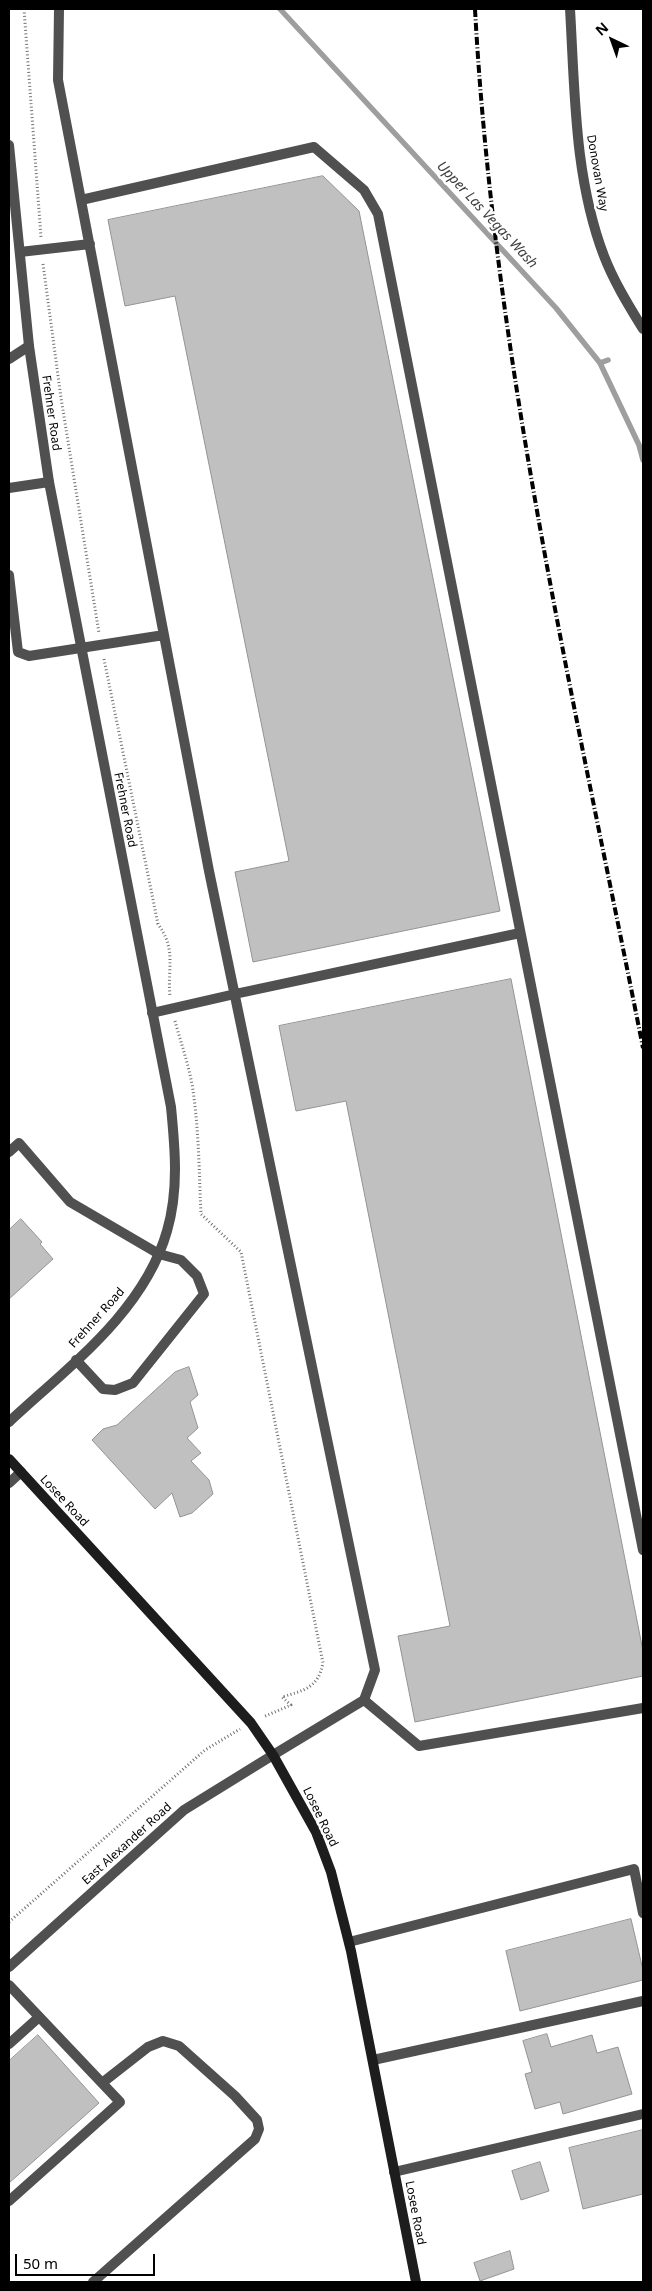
<!DOCTYPE html>
<style>
body{margin:0}
#map{position:relative;width:652px;height:2291px;overflow:hidden;background:#fff;font-family:"Noto Sans",sans-serif}
canvas{display:block}
.frame{position:absolute;inset:0;border:10px solid #000;pointer-events:none}
.north{position:absolute;left:587px;top:15px;width:50px;height:50px;-webkit-text-stroke:4px #fff;paint-order:stroke;rotate:318deg;font-size:14px;font-weight:700;line-height:20px;text-align:center;color:#000}
.north::after{content:'';display:block;margin:auto;width:18px;height:22px;background:#000;clip-path:polygon(50% 0,100% 100%,50% 72%,0 100%)}
.scale{position:absolute;left:15px;top:2254px;width:140px;height:22px;box-sizing:border-box;border:2px solid #000;border-top:0;padding-left:6px;font-size:15px;line-height:18px;white-space:nowrap;color:#000;-webkit-text-stroke:4px #fff;paint-order:stroke}
</style>
<div id="map">
<canvas width="652" height="2291"></canvas>
<div class="frame"></div>
<div class="north">N</div>
<div class="scale">50 m</div>
</div>
<script>
const c = document.querySelector('canvas').getContext('2d');
c.lineJoin = 'round';
function strokePath(path, color, width, dash) { c.strokeStyle = color; c.lineWidth = width; c.lineCap = dash ? 'butt' : 'round'; c.setLineDash(dash || []); c.stroke(path); }
function paint(path, color) { c.fillStyle = color; c.fill(path, 'evenodd'); }
function write(font, color, halo, rows, align = 'center') {
  c.font = font + ' "Noto Sans",sans-serif'; c.lineWidth = 5; c.setLineDash([]); c.textBaseline = 'middle'; c.strokeStyle = halo; c.fillStyle = color; for (const [text, x, y, turn = 0] of rows) {
    c.save(); c.translate(x, y); c.rotate((+turn || 0) * Math.PI / 180); c.textAlign = isNaN(turn) ? turn : align; if (halo) c.strokeText(text, 0, 0); c.fillText(text, 0, 0); c.restore();
  }
}
const stream = new Path2D(`
 M280,9L556,308L600,363L639,445L643,460
 M600,363L608,360`);
const building = new Path2D(`
 M323,176L359,211L500,911L253,962L235,872L289,861L175,296L125,306L108,220Z
 M511,979L643,1651V1676L415,1722L398,1636L450,1626L346,1101L296,1111L279,1026Z
 M21,1219L42,1242L40,1244L53,1259L9,1299V1230Z
 M189,1367L198,1395L190,1402L198,1428L187,1438L201,1453L191,1461L209,1480L213,1494L192,1513L180,1517L172,1493L155,1509L92,1440L103,1429L117,1425L175,1372Z
 M631,1919L643,1970V1980L520,2011L506,1951Z
 M547,2034L551,2047L592,2035L597,2053L618,2047L632,2094L563,2114L560,2102L535,2109L525,2074L532,2072L523,2041Z
 M38,2035L99,2103L9,2183V2061Z
 M643,2130V2194L583,2209L569,2148Z
 M540,2162L549,2191L521,2200L512,2171Z
 M510,2251L514,2269L480,2281L474,2263Z`);
const path = new Path2D(`
 M24,9L41,237
 M43,264L61,398L99,633
 M104,659L158,924C177,950 167,968 170,996
 M175,1021C181,1043 188,1063 192,1084C199,1127 199,1171 201,1214L241,1252L323,1663C318,1688 305,1690 282,1697L291,1705L263,1717
 M9,1922L205,1750L240,1729`);
const service = new Path2D(`
 M59,9L58,80L209,871L375,1670L364,1700L273,1755
 M81,200L314,147L364,190L378,214L643,1550
 M20,252L90,244
 M9,359L29,346
 M9,488L49,482
 M9,575L18,652L29,656L164,635
 M152,1013L235,994L520,933
 M9,1152L19,1143L70,1202L159,1254L181,1260L197,1276L204,1294L133,1383L115,1390L103,1389L76,1360
 M9,1483L21,1472
 M364,1700L419,1746L643,1708
 M349,1942L634,1869L643,1913
 M9,1985L120,2102L9,2201
 M9,2044L38,2018
 M373,2060L643,2001
 M394,2172L643,2114
 M93,2282L255,2139L259,2129L257,2120L235,2096L179,2046L163,2041L148,2047L102,2083`);
const minor = new Path2D(`
 M570,9C575,92 574,177 604,256C614,282 629,306 643,329
 M9,145L29,346L49,482L171,1107C175,1148 179,1190 167,1231C144,1312 68,1367 9,1422`);
const tertiary = new Path2D(`
 M9,1967L184,1810L273,1755`);
const secondary = new Path2D(`
 M9,1459L251,1723L273,1755L316,1832L331,1872L351,1951L416,2282`);
const rail = new Path2D(`
 M475,9C494,360 575,704 643,1048`);
const streetNames = [
 ["Donovan Way",597,173,80],
 ["Frehner Road",51,413,82],
 ["Frehner Road",125,810,79],
 ["Frehner Road",97,1318,-48],
 ["Losee Road",64,1501,47],
 ["Losee Road",320,1817,64],
 ["East Alexander Road",127,1844,-42],
 ["Losee Road",415,2213,79]
];
const waterNames = [
 ["Upper Las Vegas Wash",487,215,47]
];
strokePath(stream, '#9e9e9e', 5.5);
paint(building, '#c0c0c0');
strokePath(building, '#949494', 1);
strokePath(path, '#727272', 3, [1, 2.5]);
strokePath(service, '#505050', 10);
strokePath(minor, '#505050', 10);
strokePath(tertiary, '#505050', 10);
strokePath(secondary, '#1d1d1d', 10);
strokePath(rail, '#000', 4, [8, 2.5, 1, 2.5]);
write('12px', '#000', '#fff', streetNames);
write('italic 14px', '#3f3f3f', '#fff', waterNames);
</script>
